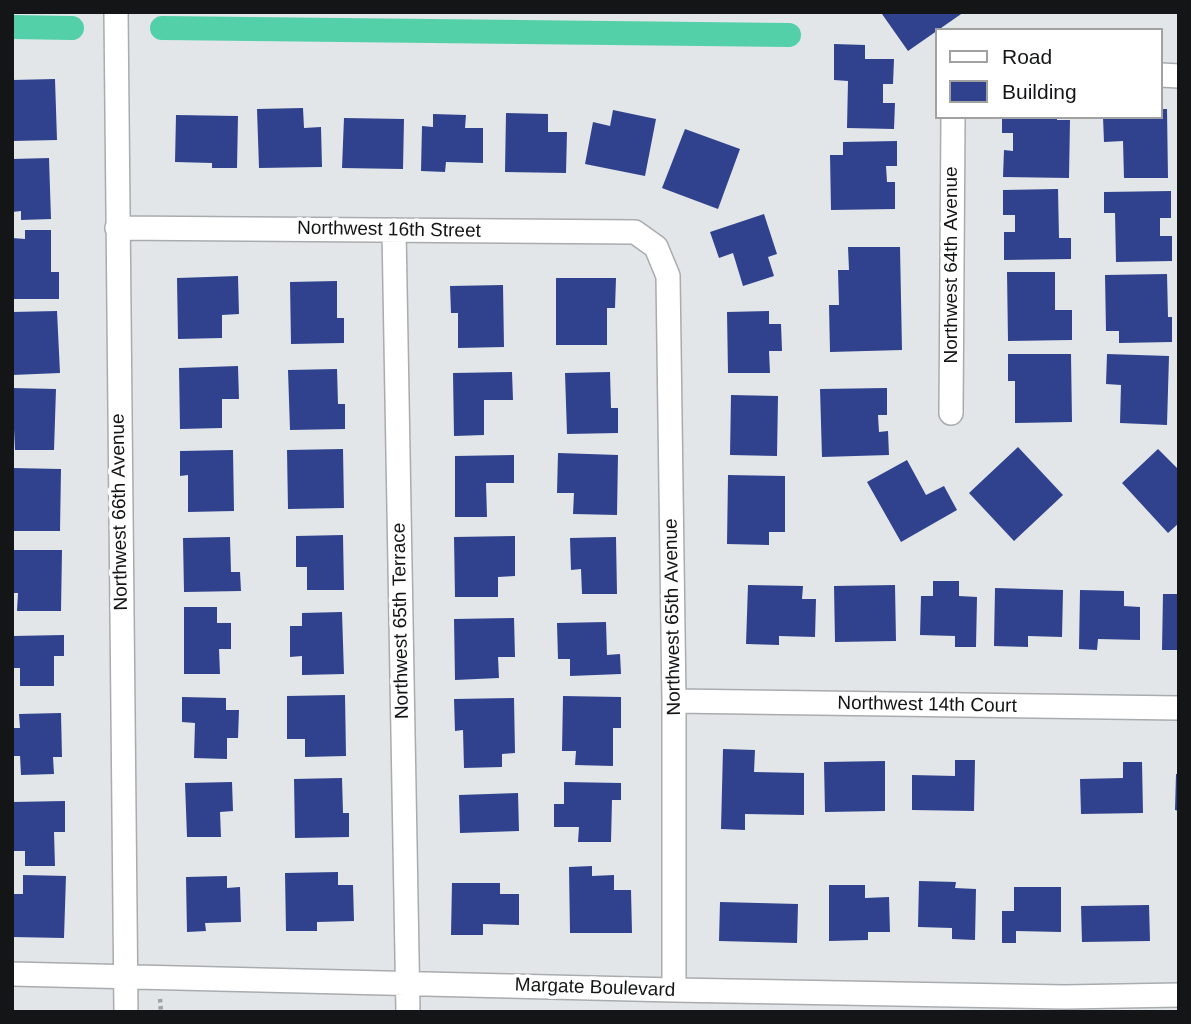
<!DOCTYPE html>
<style>
body{margin:0}
#map{position:relative;width:1191px;height:1024px;overflow:hidden;background:#e2e6e9;font-family:Helvetica,sans-serif}
canvas{display:block}
.frame{position:absolute;inset:0;border:14px solid #141516;pointer-events:none}
.legend{position:absolute;left:935px;top:28px;width:228px;height:91px;box-sizing:border-box;background:#fff;border:2px solid #a1a1a2;margin:0;padding:9px 12px;list-style:none;font-size:21px;color:#141516}
.legend li{display:flex;align-items:center;gap:14px;height:35px}
.legend b{width:35px;border:2px solid #a1a1a2}
</style>
<div id="map">
<canvas width="1191" height="1024"></canvas>
<div class="frame"></div>
<ul class="legend">
<li><b style="height:9px;background:#fff"></b>Road</li>
<li><b style="height:19px;background:#30428d"></b>Building</li>
</ul>
</div>
<script>
const c = document.querySelector('canvas').getContext('2d');
c.lineJoin = 'round';
function strokePath(path, color, width, dash) { c.strokeStyle = color; c.lineWidth = width; c.lineCap = dash ? 'butt' : 'round'; c.setLineDash(dash || []); c.stroke(path); }
function paint(path, color) { c.fillStyle = color; c.fill(path, 'evenodd'); }
function write(font, color, halo, rows, align = 'center') {
  c.font = font + ' Helvetica,sans-serif'; c.lineWidth = 7; c.setLineDash([]); c.textBaseline = 'middle'; c.strokeStyle = halo; c.fillStyle = color; for (const [text, x, y, turn = 0] of rows) {
    c.save(); c.translate(x, y); c.rotate((+turn || 0) * Math.PI / 180); c.textAlign = isNaN(turn) ? turn : align; if (halo) c.strokeText(text, 0, 0); c.fillText(text, 0, 0); c.restore();
  }
}
const canal = new Path2D(`
 M12,27L72,28
 M162,28L789,35`);
const building = new Path2D(`
 M884,12H964L908,51L882,14Z
 M834,44L865,45V59H894L893,84H883V103H895L894,129L847,128L848,81L834,80Z
 M55,79L57,140L12,141V80Z
 M303,108L304,128L321,127L322,167L259,168L257,109Z
 M1161,109H1167L1168,178H1124L1123,141L1104,142L1103,117H1161Z
 M613,110L656,119L645,176L585,164L593,122L610,126Z
 M506,113L548,114V132H567L566,173L505,172Z
 M433,114L466,115L465,128H483V163L446,162L445,172L421,171L422,126L433,127Z
 M176,115L238,116L237,168H212V163L175,162Z
 M1002,117H1057V120H1070L1069,178L1003,177L1004,150L1013,151V133H1002Z
 M344,118L404,119L403,169L342,168Z
 M685,129L740,149L718,209L662,188Z
 M897,141V166H886L887,182H895V209L831,210L830,155H843V142Z
 M49,158L51,219L21,220V211L12,212V159Z
 M1058,189L1059,238H1071V259L1004,260V232H1015V215H1003V190Z
 M1171,191V218H1160V236H1172V261L1116,262L1115,213H1104V192Z
 M764,214L777,254L768,257L774,276L743,286L733,253L719,258L710,232Z
 M25,230H51V272H59V299H12V238L25,239Z
 M848,247H900L902,350L830,352L829,305H839L838,270H849Z
 M1007,272H1055V310H1072V340L1008,341Z
 M1167,274L1168,317H1172V342L1119,343V331H1106L1105,275Z
 M238,276L239,314L222,315V338L178,339L177,278Z
 M556,278H616L615,308H607V345H556Z
 M337,281V318H344V343L291,344L290,282Z
 M503,285L504,347L458,348V313H451L450,286Z
 M57,311L60,373L12,375V312Z
 M769,311V324H781L782,351H769L770,373H728L727,312Z
 M1008,354H1071L1072,422L1015,423V381H1008Z
 M1107,354L1169,356L1167,425L1120,423L1121,385L1106,384Z
 M238,366L239,399H222V428L180,429L179,368Z
 M337,369L338,404H345V429L290,430L288,370Z
 M512,372L513,400H484V435L454,436L453,373Z
 M610,372L611,408H618V433L567,434L565,373Z
 M12,388L56,389L54,450H15Z
 M887,388V415H878L879,432L888,431L889,455L822,457L820,389Z
 M731,395L778,396L777,456L730,455Z
 M1018,447L1063,495L1014,541L969,493Z
 M343,449L344,508L288,509L287,450Z
 M1158,449L1179,470V523L1168,533L1122,483Z
 M233,450L234,511L188,512V475L180,476V451Z
 M558,453L618,455L617,515L573,514L574,493H557Z
 M514,455V483H486L487,517H455V456Z
 M907,460L926,495L944,486L957,510L901,542L867,482Z
 M12,468L61,469L60,531H12Z
 M728,475L785,476V532H769V545L727,544Z
 M343,535L344,590H307V567H296V536Z
 M515,536V576L498,577V597H455L454,537Z
 M230,537L231,572H240L241,591L184,592L183,538Z
 M616,537L617,594H582L581,569L571,570L570,538Z
 M12,550H62L61,611H17L18,593H12Z
 M933,581H959V596L977,597L976,647H955V636L920,635L921,596H933Z
 M748,585L803,586L802,599H816L815,637L779,636V645L746,644Z
 M895,585L896,641L835,642L834,586Z
 M995,588L1063,590L1062,637L1028,636V647L994,646Z
 M1080,590L1124,591V606L1140,607V640L1098,639L1097,650L1079,649Z
 M1163,594H1179V650H1162Z
 M184,607H217V623H231V649H219L220,674H184Z
 M342,612L344,674L302,675V656L290,657V626H302V613Z
 M514,618L515,657H498L499,678L455,680L454,619Z
 M606,622L607,655L620,654L621,674L570,676V659H558L557,623Z
 M64,635V656H54V686H20V668H12V636Z
 M345,695L346,756L305,757V739H287V696Z
 M563,696L621,697V728H613V766L575,765L576,751H562Z
 M182,697L226,698V710H239L238,738H227V759L194,758L195,723L182,722Z
 M514,698L515,753L502,754V767L464,768L463,730L455,731L454,699Z
 M61,713L62,757H53L54,774L21,775L20,756H12V728H20L19,714Z
 M723,749L755,750L754,772L804,773V815L745,814V830L721,829Z
 M955,760H975L974,811L912,810V775L955,776Z
 M885,761V811L825,812L824,762Z
 M1123,762H1142L1143,813L1081,814L1080,779L1123,778Z
 M1176,774H1179V811L1175,810Z
 M342,778L343,813H349V837L295,838L294,779Z
 M232,782L233,811L220,812L221,837H187L185,783Z
 M564,782L621,783V800H612L611,842H578L579,827H554V804H564Z
 M518,793L519,831L460,833L459,795Z
 M65,801V832H54L55,866H25V851H12V802Z
 M592,866V876L614,875V890H631L632,933H570L569,867Z
 M338,872V885H353L354,921L317,922V931H286L285,873Z
 M23,875L66,876L64,938L12,937V894H23Z
 M227,876V888L240,887L241,922L205,923L206,931L187,932L186,877Z
 M919,881L956,882L955,888L976,889L975,940L952,939V928L918,927Z
 M452,883H500V894H519V925L483,924V935H451Z
 M829,885H865V898L889,897L890,932H868V940L829,941Z
 M1014,887H1061V932L1016,931V943H1002V911H1014Z
 M720,902L798,904L797,943L719,941Z
 M1149,905L1150,941L1082,942L1081,906Z`);
const path = new Path2D(`
 M160,999L161,1012`);
const minor = new Path2D(`
 M116,12L126,1012
 M1161,75L1179,76
 M117,228L635,232L656,247L668,276L674,701V990
 M394,230L408,1012
 M951,413L953,117
 M674,701L1179,708
 M12,974L674,990L1065,997L1179,995`);
const streetNames = [
 ["Northwest 16th Street",389,230,1],
 ["Northwest 64th Avenue",952,265,-90],
 ["Northwest 66th Avenue",120,512,-91],
 ["Northwest 65th Avenue",673,617,-91],
 ["Northwest 65th Terrace",401,621,-91],
 ["Northwest 14th Court",927,705,1],
 ["Margate Boulevard",595,988,2]
];
strokePath(canal, '#54d0a8', 24);
paint(building, '#30428d');
strokePath(minor, '#a8acaf', 26);
strokePath(path, '#9fa2a5', 4.5, [3.5, 3.5]);
strokePath(minor, '#fff', 23);
write('19px', '#141516', '#fff', streetNames);
</script>
